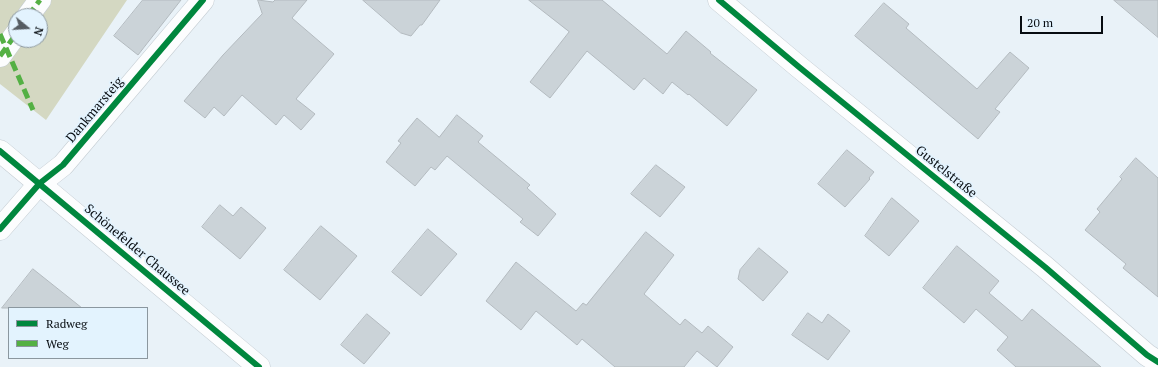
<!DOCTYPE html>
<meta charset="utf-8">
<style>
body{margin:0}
#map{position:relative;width:1158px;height:367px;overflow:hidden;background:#e9f2f8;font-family:"PT Serif",serif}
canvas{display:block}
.legend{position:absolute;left:8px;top:307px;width:140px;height:52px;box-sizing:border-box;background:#e3f3fe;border:1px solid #8b979f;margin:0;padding:5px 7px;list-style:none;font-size:12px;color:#070c11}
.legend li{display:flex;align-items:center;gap:8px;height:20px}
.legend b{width:20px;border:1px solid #8b979f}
.north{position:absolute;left:8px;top:8px;width:40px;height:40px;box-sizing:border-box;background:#e3f3fe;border:1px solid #8b979f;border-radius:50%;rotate:108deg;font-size:11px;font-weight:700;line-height:16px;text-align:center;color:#070c11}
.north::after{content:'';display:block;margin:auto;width:14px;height:18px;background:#565c62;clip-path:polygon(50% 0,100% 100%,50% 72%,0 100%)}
.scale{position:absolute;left:1020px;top:16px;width:83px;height:18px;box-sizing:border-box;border:2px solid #070c11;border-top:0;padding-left:5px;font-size:12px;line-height:14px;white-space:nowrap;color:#070c11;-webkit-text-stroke:3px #e3f3fe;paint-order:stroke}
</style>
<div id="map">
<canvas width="1158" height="367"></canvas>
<ul class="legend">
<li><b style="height:5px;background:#00873e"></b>Radweg</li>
<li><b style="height:5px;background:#54b044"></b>Weg</li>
</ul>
<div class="north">N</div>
<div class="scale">20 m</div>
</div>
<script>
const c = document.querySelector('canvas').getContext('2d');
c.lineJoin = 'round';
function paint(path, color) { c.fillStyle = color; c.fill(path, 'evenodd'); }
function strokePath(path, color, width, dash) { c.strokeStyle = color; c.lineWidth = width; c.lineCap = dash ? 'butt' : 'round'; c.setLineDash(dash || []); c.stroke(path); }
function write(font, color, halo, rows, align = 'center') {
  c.font = font + ' "PT Serif",serif'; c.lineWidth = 3.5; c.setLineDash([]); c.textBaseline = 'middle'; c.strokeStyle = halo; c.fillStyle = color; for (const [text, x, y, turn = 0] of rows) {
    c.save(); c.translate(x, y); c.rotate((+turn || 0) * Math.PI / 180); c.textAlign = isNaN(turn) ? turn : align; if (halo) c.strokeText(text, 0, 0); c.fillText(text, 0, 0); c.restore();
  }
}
const green = new Path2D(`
 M0,0H127L46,120L0,84ZM16,16H40V40H16Z`);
const building = new Path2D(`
 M143,0H181L138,55L114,36Z
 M258,0L273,2L275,0H307L292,18L334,54L296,99L315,114L301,130L284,115L276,125L242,95L224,116L214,107L205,118L184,101L223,55L262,14Z
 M363,0H440L422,25H420L411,36L401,33Z
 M529,0H602L667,54L686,31L711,52L710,53L757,90L727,126L689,94L688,95L672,82L663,94L644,78L634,90L587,51L550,98L530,82L569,32Z
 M1114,0H1158V37Z
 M884,3L909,24L906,28L977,89L1010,52L1029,68L995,109L1000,112L978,139L855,36Z
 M457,115L483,136L478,142L530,185L527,188L556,214L538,236L520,222L523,219L447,156L435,170L431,167L415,186L386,162L401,143L398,141L417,118L439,137Z
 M847,150L874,172L869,178L870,179L845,207L818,184Z
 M1136,158L1158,178V297L1123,268L1126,264L1085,230L1100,212L1097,209L1122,179L1120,177Z
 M656,165L685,187L660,217L631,194Z
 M892,198L919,221L889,256L865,236Z
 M220,205L233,216L241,207L266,228L240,259L202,227Z
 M321,226L357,256L320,300L284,270Z
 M428,229L457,254L421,296L392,272Z
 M646,232L674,255L644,294L680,325L685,319L702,333L708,326L733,347L717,367L697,351L684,367H615L582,339L577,345L536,311L521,330L486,301L516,262L576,311L583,303L586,305Z
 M957,246L999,281L989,293L1022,321L1032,309L1101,367H1016L997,350L1008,337L976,309L964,323L923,288Z
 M759,248L788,272L763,301L738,279L740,270Z
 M33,269L82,308H2Z
 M808,313L822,323L828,314L850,331L828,360L792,335Z
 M367,314L390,333L364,364L341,345Z`);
const minor = new Path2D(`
 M719,0L799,67L1045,267L1147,355L1158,362
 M28,16L40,0
 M0,56L16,34
 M0,229L40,183L63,165L203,0`);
const major = new Path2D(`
 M0,151L259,367`);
const quiet = new Path2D(`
 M28,16L40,0
 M0,34L33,110
 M0,56L16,34`);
const cycleway = new Path2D(`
 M719,0L799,67L1045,267L1147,355L1158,362
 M0,151L259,367
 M0,229L40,183L63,165L203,0`);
const streetNames = [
 ["Dankmarsteig",95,110,-50],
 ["Gustelstraße",946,172,39],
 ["Schönefelder Chaussee",137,250,40]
];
paint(green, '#d4d8c2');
paint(building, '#cbd3d8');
strokePath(building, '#b3babf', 1);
strokePath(minor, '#c4ccd2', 23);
strokePath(major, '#c4ccd2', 23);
strokePath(minor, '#fcfdfe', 22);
strokePath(major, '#fcfdfe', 22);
strokePath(quiet, '#54b044', 5, [10, 5]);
strokePath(cycleway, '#00873e', 6);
write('13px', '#070c11', '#e3f3fe', streetNames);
</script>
